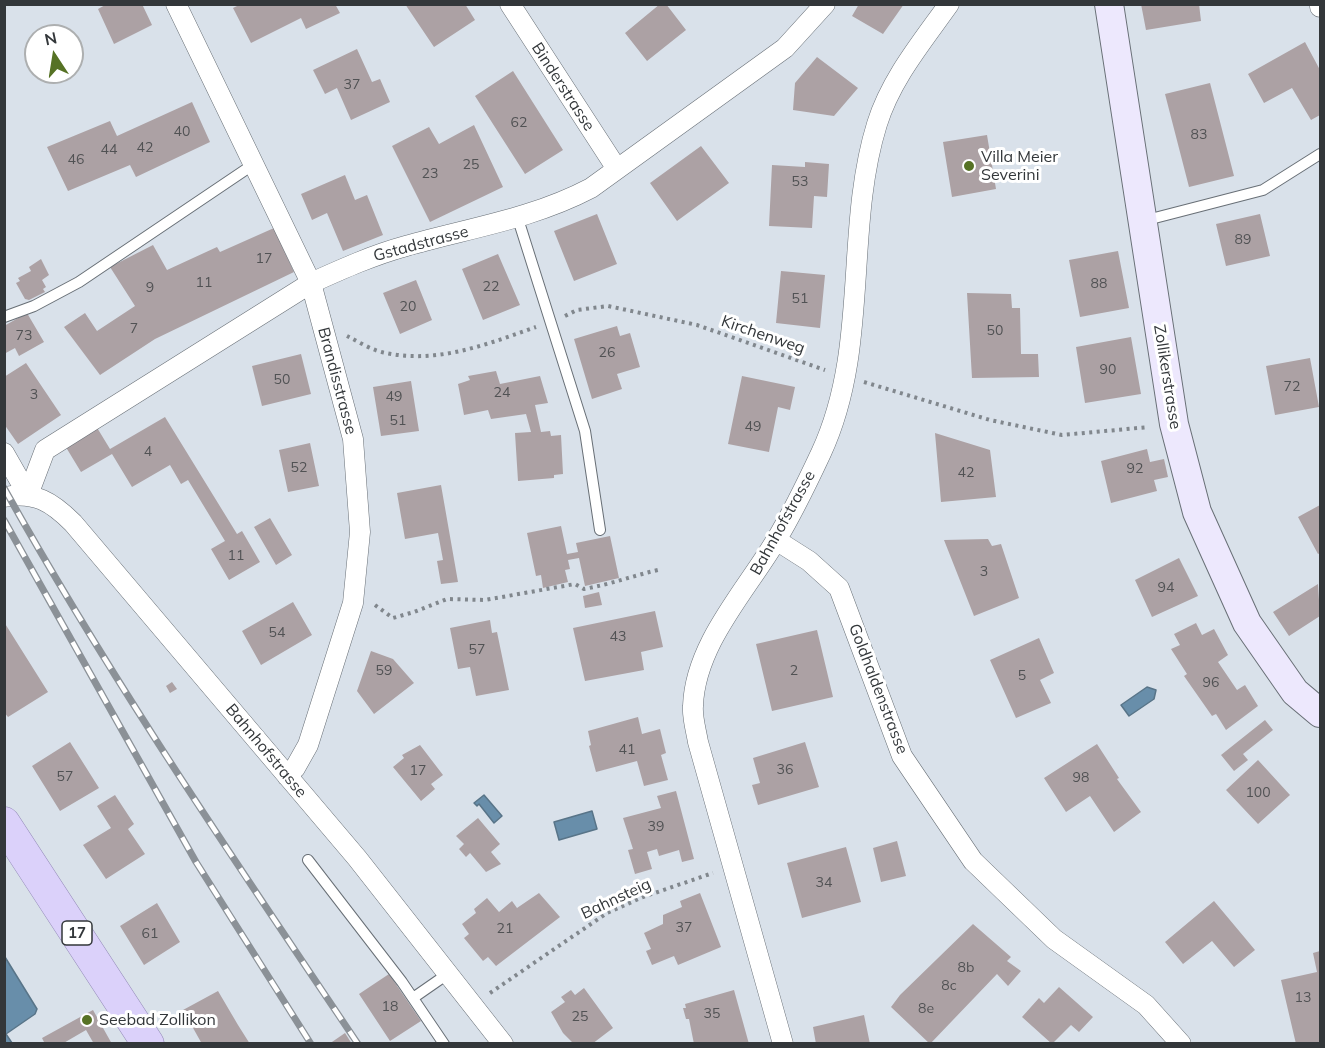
<!DOCTYPE html>
<style>
body{margin:0}
#map{position:relative;width:1325px;height:1048px;overflow:hidden;background:#d9e1ea;font-family:Mulish,sans-serif}
canvas{display:block}
.frame{position:absolute;inset:0;border:6px solid #33373a;pointer-events:none}
.north{position:absolute;left:24px;top:24px;width:60px;height:60px;box-sizing:border-box;background:#fff;border:2px solid #adafb0;border-radius:50%;rotate:348deg;font-size:16px;font-weight:700;line-height:24px;text-align:center;color:#33373a}
.north::after{content:'';display:block;margin:auto;width:21px;height:27px;background:#567225;clip-path:polygon(50% 0,100% 100%,50% 72%,0 100%)}
</style>
<div id="map">
<canvas width="1325" height="1048"></canvas>
<div class="frame"></div>
<div class="north">N</div>
</div>
<script>
const c = document.querySelector('canvas').getContext('2d');
c.lineJoin = 'round';
function paint(path, color) { c.fillStyle = color; c.fill(path, 'evenodd'); }
function strokePath(path, color, width, dash) { c.strokeStyle = color; c.lineWidth = width; c.lineCap = dash ? 'butt' : 'round'; c.setLineDash(dash || []); c.stroke(path); }
function write(font, color, halo, rows, align = 'center') {
  c.font = font + ' Mulish,sans-serif'; c.lineWidth = 6; c.setLineDash([]); c.textBaseline = 'middle'; c.strokeStyle = halo; c.fillStyle = color; for (const [text, x, y, turn = 0] of rows) {
    c.save(); c.translate(x, y); c.rotate((+turn || 0) * Math.PI / 180); c.textAlign = isNaN(turn) ? turn : align; if (halo) c.strokeText(text, 0, 0); c.fillText(text, 0, 0); c.restore();
  }
}
const water = new Path2D(`
 M1147,687L1156,690L1154,699L1129,716L1121,705Z
 M484,795L502,816L494,823L479,804L477,806L474,803Z
 M592,811L597,829L559,840L554,822Z
 M5,957L37,1009L35,1014L6,1034L12,1043H5Z`);
const building = new Path2D(`
 M107,4H142L152,25L114,44L98,9Z
 M241,4H335L340,13L306,29L301,18L251,43L233,8Z
 M405,4H465L475,20L434,47Z
 M660,4H666L686,30L647,61L625,33Z
 M859,4H904L883,34L852,16Z
 M1141,4H1199L1201,21L1146,30Z
 M1305,42L1320,70V115L1311,120L1292,88L1264,103L1248,74Z
 M357,49L372,82L380,79L390,102L351,120L337,88L325,94L313,70Z
 M817,57L858,88L834,116L793,110L795,83Z
 M513,71L563,150L525,174L475,96Z
 M1210,83L1234,176L1189,187L1165,94Z
 M192,102L210,142L136,177L130,165L68,191L47,147L110,121L117,136Z
 M474,125L503,187L430,222L392,146L429,127L439,144Z
 M987,135L996,189L952,197L943,142Z
 M701,146L729,183L677,221L650,183Z
 M805,162L829,164L827,197L814,196L812,228L769,226L772,165L805,167Z
 M345,175L355,200L367,195L383,235L343,251L327,213L312,220L301,194Z
 M597,214L617,264L574,281L554,231Z
 M1260,214L1270,256L1226,266L1216,224Z
 M274,228L294,272L155,339L100,375L64,327L85,313L97,331L135,306L110,267L153,245L167,270L217,247L220,252Z
 M1118,251L1129,308L1080,317L1069,260Z
 M498,254L520,305L483,320L462,269Z
 M41,259L49,275L42,280L46,287L43,289L45,292L29,300L25,299L16,283L20,281L18,278L31,271L29,267Z
 M781,271L825,275L820,328L776,323Z
 M416,280L432,320L400,334L383,293Z
 M967,293L1011,294L1012,308H1020L1021,354H1038L1039,377L972,378Z
 M27,313L44,342L19,356L15,348L4,354V326Z
 M617,326L620,336L630,333L640,367L617,374L622,389L592,399L574,339Z
 M1131,337L1141,394L1085,403L1076,347Z
 M301,354L311,394L262,406L252,366Z
 M1310,358L1319,407L1275,415L1266,366Z
 M26,363L61,415L18,444L4,424V377Z
 M496,371L500,384L540,376L548,403L535,405L541,432L550,431L551,436L561,435L563,474L554,475V478L518,481L515,433L531,432L526,414L491,419L488,410L464,415L458,384L470,380L468,376Z
 M742,376L795,387L790,410L778,407L769,452L728,444Z
 M411,381L419,431L381,436L373,387Z
 M165,417L237,534L242,531L260,562L229,580L211,549L225,541L188,480L181,484L170,465L132,487L112,454L81,472L64,444L96,426L110,449Z
 M935,433L990,450L996,497L941,502Z
 M310,443L319,486L288,492L279,450Z
 M1147,449L1150,462L1164,459L1168,477L1154,480L1157,491L1111,503L1101,461Z
 M441,485L458,582L441,584L437,561L443,560L438,533L405,539L397,493Z
 M1320,505V553L1318,554L1298,517Z
 M270,518L292,555L276,565L254,527Z
 M561,526L567,554L578,552L576,543L610,536L619,578L585,586L579,558L568,560L570,569L565,570L568,582L543,588L541,575L536,576L527,533Z
 M988,539L992,546L1001,544L1019,598L974,616L944,540Z
 M1179,558L1198,596L1152,617L1135,580Z
 M1318,584L1320,616L1289,636L1273,612Z
 M599,592L602,605L585,608L583,596Z
 M293,602L312,635L261,665L242,631Z
 M655,611L663,647L641,652L644,670L585,681L573,628Z
 M490,620L492,633L497,632L509,690L476,696L470,667L458,669L450,628Z
 M4,622L48,692L8,717L4,712Z
 M1196,623L1202,635L1214,629L1228,655L1218,662L1237,690L1245,685L1258,706L1226,730L1216,714L1212,716L1184,676L1187,674L1171,649L1180,645L1174,634Z
 M817,630L833,697L772,711L756,644Z
 M1039,638L1054,673L1040,680L1051,703L1016,718L990,660Z
 M371,651L393,659L414,683L374,714L357,691Z
 M172,682L177,689L170,693L166,686Z
 M638,717L642,734L660,729L666,753L661,755L668,780L644,786L637,761L596,772L589,746L591,745L588,731Z
 M1265,720L1273,730L1243,754L1248,760L1234,771L1221,755Z
 M70,742L99,788L60,811L32,766Z
 M805,742L819,787L758,805L752,785L760,783L753,758Z
 M1097,744L1119,778L1117,779L1141,812L1114,832L1090,796L1066,812L1044,778Z
 M420,745L443,775L431,784L435,789L421,801L393,767L404,758L402,755Z
 M1258,760L1290,795L1258,824L1226,790Z
 M676,791L694,859L682,862L679,850L659,856L657,849L647,852L652,869L635,874L628,850L633,849L623,818L661,808L657,796Z
 M115,795L134,824L128,829L145,854L106,879L83,845L111,828L97,806Z
 M478,818L500,844L491,852L501,864L486,872L470,853L466,857L459,849L464,844L456,836Z
 M897,841L906,876L881,882L873,848Z
 M846,847L861,902L802,918L787,863Z
 M539,893L560,917L496,966L488,957L483,961L464,938L469,934L462,924L476,913L474,909L487,898L499,912L512,901L517,908Z
 M700,893L721,947L678,965L674,956L652,965L646,951L651,949L644,933L663,924V915L682,907L680,901Z
 M1214,901L1255,950L1234,967L1212,941L1183,964L1165,942Z
 M157,903L180,942L144,965L120,926Z
 M973,924L1011,957L1007,961L1021,971L1008,986L997,974L930,1044L891,1007L900,995Z
 M1320,951V1044H1296L1281,980L1317,972L1313,953Z
 M389,974L421,1021L390,1041L359,994Z
 M1059,987L1093,1017L1079,1032L1071,1025L1052,1044L1022,1017L1039,998L1044,1003Z
 M584,988L613,1028L592,1044H574L563,1033L551,1012L565,1002L561,997L571,990L575,995Z
 M734,990L749,1044H694L689,1019H686L683,1008H686L685,1004Z
 M218,991L238,1025L250,1044H202L183,1010Z
 M93,1010L112,1044H94L86,1030L62,1044H45L42,1038Z
 M864,1015L870,1044H816L813,1027Z
 M345,1033L352,1044H329Z`);
const path = new Path2D(`
 M565,316L577,310L608,306L697,325L825,370
 M347,336C359,342 373,351 386,353C438,364 488,344 536,327
 M864,382L990,420L1062,435L1149,427
 M375,605L393,618L414,612L447,599L485,600L575,584L584,589C612,584 635,575 662,569
 M490,993L607,913L643,897L713,873`);
const lane = new Path2D(`
 M518,219L585,431L600,530
 M1143,221L1263,190L1320,154
 M4,317L34,306L79,282L254,164
 M308,860L402,982L444,1044
 M413,998L449,973`);
const street = new Path2D(`
 M176,4L311,283L353,439L360,532L353,603L308,745L295,768L287,776
 M510,4L617,169
 M1320,4V7
 M4,453L28,495
 M28,495L45,450L311,283C342,269 373,255 406,246C469,228 532,219 591,188L785,48L825,4
 M4,497C35,491 52,502 73,523L357,858L503,1044
 M776,540L809,561L839,588L902,756L973,861L1054,939L1146,1005L1181,1044
 M783,1044L698,742C696,730 692,717 693,706C695,645 745,592 775,542C792,514 807,483 821,453C870,348 844,230 877,124C891,79 922,42 949,4`);
const secondary = new Path2D(`
 M1109,4L1174,424L1197,512L1247,623L1295,692L1320,713`);
const primary = new Path2D(`
 M4,823L148,1044`);
const rail = new Path2D(`
 M4,488C111,680 235,861 358,1044
 M4,520L196,862L311,1044`);
const markers = [
 [969,166,6,"#567225"],
 [87,1020,6,"#567225"]
];
const numberNames = [
 ["37",352,85],
 ["62",519,123],
 ["40",182,132],
 ["83",1199,135],
 ["42",145,148],
 ["44",109,150],
 ["46",76,160],
 ["25",471,165],
 ["23",430,174],
 ["53",800,182],
 ["89",1243,240],
 ["17",264,259],
 ["11",204,283],
 ["88",1099,284],
 ["22",491,287],
 ["9",150,288],
 ["51",800,299],
 ["20",408,307],
 ["7",134,329],
 ["50",995,331],
 ["73",24,336],
 ["26",607,353],
 ["90",1108,370],
 ["50",282,380],
 ["72",1292,387],
 ["24",502,393],
 ["3",34,395],
 ["49",394,397],
 ["51",398,421],
 ["49",753,427],
 ["4",148,452],
 ["52",299,468],
 ["92",1135,469],
 ["42",966,473],
 ["11",236,556],
 ["3",984,572],
 ["94",1166,588],
 ["54",277,633],
 ["43",618,637],
 ["57",477,650],
 ["59",384,671],
 ["2",794,671],
 ["5",1022,676],
 ["96",1211,683],
 ["41",627,750],
 ["36",785,770],
 ["17",418,771],
 ["57",65,777],
 ["98",1081,778],
 ["100",1258,793],
 ["39",656,827],
 ["34",824,883],
 ["37",684,928],
 ["21",505,929],
 ["61",150,934],
 ["8b",966,968],
 ["8c",949,986],
 ["13",1303,998],
 ["18",390,1007],
 ["8e",926,1009],
 ["35",712,1014],
 ["25",580,1017]
];
const shields = [
 [77,933,30]
];
const shieldNames = [
 ["17",77,933]
];
const streetNames = [
 ["Binderstrasse",563,87,57],
 ["Gstadstrasse",421,244,-15],
 ["Kirchenweg",763,335,19],
 ["Zollikerstrasse",1167,377,81],
 ["Brandisstrasse",337,381,75],
 ["Bahnhofstrasse",783,523,-61],
 ["Goldhaldenstrasse",878,689,69],
 ["Bahnhofstrasse",266,751,50],
 ["Bahnsteig",616,899,-25]
];
const poiNames = [
 ["Villa Meier",981,157],
 ["Severini",981,175],
 ["Seebad Zollikon",99,1020]
];
paint(water, '#688eaa');
strokePath(water, '#587488', 1.5);
paint(building, '#aca1a4');
strokePath(lane, '#686f76', 12);
strokePath(street, '#686f76', 21);
strokePath(secondary, '#686f76', 30);
strokePath(primary, '#9188b5', 33);
strokePath(path, '#81878d', 4, [3, 4.5]);
strokePath(lane, '#fff', 10);
strokePath(street, '#fff', 20);
strokePath(secondary, '#ede8fd', 28);
strokePath(primary, '#dbd1fa', 32);
strokePath(rail, '#8b9197', 7);
strokePath(rail, '#fff', 4.5, [14]);
for (const [x, y, r, color] of markers) { const dot = new Path2D(); dot.arc(x, y, r, 0, 2 * Math.PI); c.fillStyle = color; c.fill(dot); strokePath(dot, '#fff', 2); }
write('14px', '#515254', null, numberNames);
for (const [x, y, w] of shields) { const box = new Path2D(); box.roundRect(x - w / 2, y - 12, w, 24, 4.5); c.fillStyle = '#fff'; c.fill(box); strokePath(box, '#33373a', 1.5); }
write('bold 15px', '#33373a', null, shieldNames);
write('16px', '#33373a', '#fff', streetNames);
write('16px', '#33373a', '#fff', poiNames, 'left');
</script>
